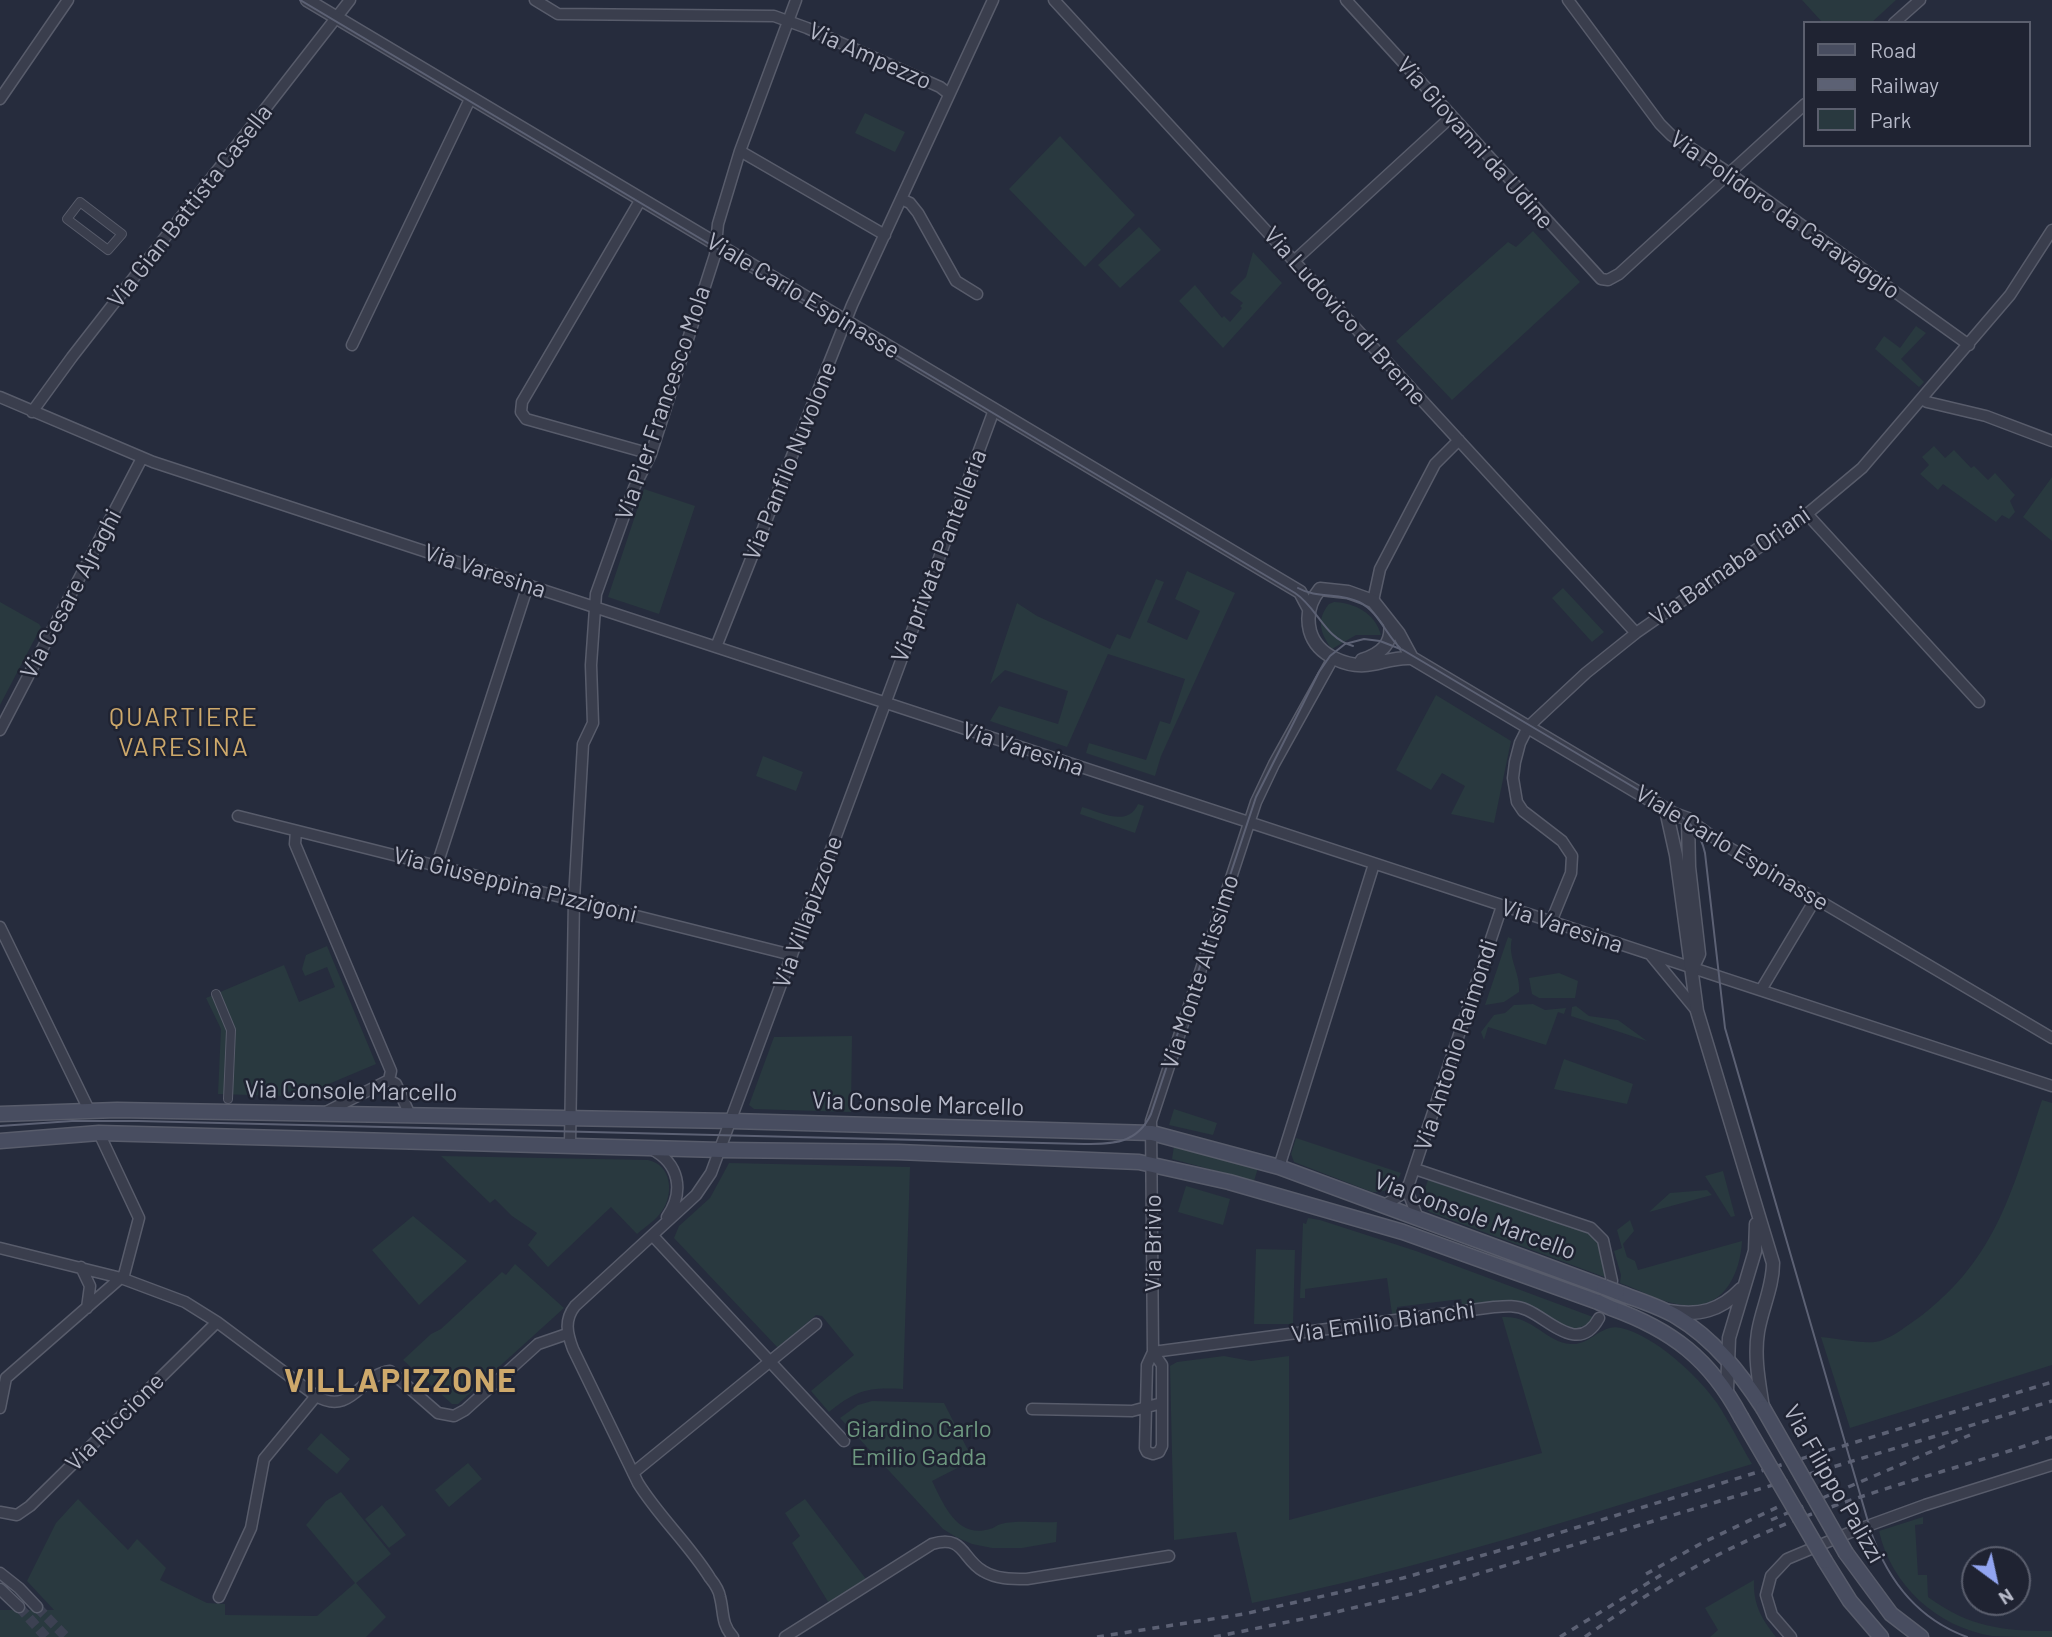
<!DOCTYPE html>
<style>
body{margin:0}
#map{position:relative;width:2052px;height:1637px;overflow:hidden;background:#262c3d;font-family:Barlow,sans-serif}
canvas{display:block}
.legend{position:absolute;left:1803px;top:21px;width:228px;height:126px;box-sizing:border-box;background:#1f2332;border:2px solid #5b5f6e;margin:0;padding:9px 12px;list-style:none;font-size:21px;color:#b6b9c8}
.legend li{display:flex;align-items:center;gap:14px;height:35px}
.legend b{width:35px;border:2px solid #5b5f6e}
.north{position:absolute;left:1961px;top:1546px;width:70px;height:70px;box-sizing:border-box;background:#1f2332;border:2px solid #5b5f6e;border-radius:50%;rotate:147deg;font-size:19px;font-weight:700;line-height:28px;text-align:center;color:#b6b9c8}
.north::after{content:'';display:block;margin:auto;width:24px;height:32px;background:#92a5f1;clip-path:polygon(50% 0,100% 100%,50% 72%,0 100%)}
</style>
<div id="map">
<canvas width="2052" height="1637"></canvas>
<ul class="legend">
<li><b style="height:9px;background:#484d60"></b>Road</li>
<li><b style="height:9px;background:#5c6174"></b>Railway</li>
<li><b style="height:19px;background:#29393f"></b>Park</li>
</ul>
<div class="north">N</div>
</div>
<script>
const c = document.querySelector('canvas').getContext('2d');
c.lineJoin = 'round';
function paint(path, color) { c.fillStyle = color; c.fill(path, 'evenodd'); }
function strokePath(path, color, width, dash) { c.strokeStyle = color; c.lineWidth = width; c.lineCap = dash ? 'butt' : 'round'; c.setLineDash(dash || []); c.stroke(path); }
function write(font, color, halo, rows, align = 'center') {
  c.font = font + ' Barlow,sans-serif'; c.lineWidth = 5; c.setLineDash([]); c.textBaseline = 'middle'; c.strokeStyle = halo; c.fillStyle = color; for (const [text, x, y, turn = 0] of rows) {
    c.save(); c.translate(x, y); c.rotate((+turn || 0) * Math.PI / 180); c.textAlign = isNaN(turn) ? turn : align; if (halo) c.strokeText(text, 0, 0); c.fillText(text, 0, 0); c.restore();
  }
}
const green = new Path2D(`
 M1802,0H1896L1871,23H1823Z
 M865,113L905,132L895,152L855,133Z
 M1060,136L1135,215L1085,267L1009,189Z
 M1139,227L1161,250L1120,288L1098,265Z
 M1533,231L1580,282L1452,400L1396,341L1508,242L1516,247Z
 M1253,252L1282,283L1223,348L1179,301L1195,285L1222,318L1224,316L1230,322L1242,308L1240,306L1243,303L1230,293L1246,277Z
 M1916,326L1926,333L1901,359L1924,382L1919,387L1875,349L1884,336L1900,348Z
 M1934,446L1945,458L1954,450L1971,468L1974,466L1988,480L1995,473L2015,495L2010,501L2015,512L2009,519L2002,515L1996,522L1943,484L1938,490L1920,474L1929,465L1922,457Z
 M2052,477V541L2023,517Z
 M644,489L695,506L659,614L608,597Z
 M1187,571L1235,593L1161,756L1155,776L1086,753L1089,743L1146,760L1160,721L1170,724L1185,679L1108,654L1067,747L990,721L999,706L1058,724L1068,691L1005,670L990,684L1017,603L1037,616L1110,649L1117,634L1130,639L1156,579L1164,582L1147,622L1187,640L1200,611L1175,599Z
 M1563,588L1604,632L1592,642L1552,598Z
 M0,602L39,624L41,627L0,705Z
 M1334,602C1355,603 1375,613 1381,635H1356L1332,649C1320,634 1316,619 1329,604Z
 M1436,695L1511,741L1494,823L1451,814L1465,786L1442,773L1431,790L1396,770Z
 M763,756L803,772L796,791L756,776Z
 M1138,804L1144,806L1135,833L1080,814L1082,807C1100,812 1128,828 1138,804Z
 M1508,937L1512,939C1507,957 1521,974 1519,992L1504,1002L1485,1005Z
 M327,946L376,1064L312,1091L282,1092V1096L218,1094L221,1029L206,998L284,965L299,1002L335,987L327,967L305,976L302,969L306,955Z
 M1559,973L1578,981L1575,998H1539L1532,994L1529,978Z
 M1533,1004L1545,1010L1566,1008L1564,1014L1558,1012L1546,1045L1488,1027L1484,1040L1481,1032L1494,1015L1505,1013L1514,1005Z
 M1576,1006L1589,1016L1618,1020L1647,1041L1571,1016L1572,1007Z
 M852,1036L851,1112L754,1109L749,1105L774,1037Z
 M1564,1059L1633,1084L1627,1104L1554,1089Z
 M2042,1100L2052,1103V1365L1850,1428L1821,1337C1836,1338 1866,1345 1880,1341C1894,1337 1909,1324 1921,1316C1998,1257 2013,1187 2042,1100Z
 M1174,1109L1217,1123L1213,1135L1169,1125Z
 M1296,1138L1401,1173C1395,1187 1387,1193 1372,1192L1294,1162L1291,1154Z
 M1174,1146L1258,1168L1254,1181L1172,1159Z
 M441,1156L648,1160C672,1165 674,1194 662,1211C656,1220 645,1227 637,1234L611,1207L548,1267L528,1245L537,1233L512,1216L495,1199L490,1203Z
 M729,1163L910,1167L903,1389C869,1387 856,1390 829,1412L811,1391L854,1355L822,1316L816,1315L778,1348L674,1238L679,1226L710,1198Z
 M1723,1171L1735,1216L1731,1217L1705,1176Z
 M1428,1180L1588,1233L1597,1242L1607,1278L1430,1212C1418,1204 1424,1192 1428,1180Z
 M1186,1186L1230,1199L1223,1225L1178,1212Z
 M1707,1190L1712,1195L1649,1212L1670,1193Z
 M413,1216L467,1261L419,1305L372,1250Z
 M1308,1218L1320,1220L1416,1251L1593,1317L1587,1325L1572,1330L1537,1310L1463,1308L1461,1299L1397,1307V1313L1392,1314L1387,1278L1305,1289V1298H1300L1303,1223L1306,1224Z
 M1630,1220L1634,1231L1623,1244L1627,1257L1635,1261L1638,1270L1742,1241C1740,1275 1723,1311 1683,1305C1662,1303 1640,1290 1620,1283L1621,1275L1614,1251L1622,1248L1617,1230Z
 M1256,1249L1295,1250L1293,1324H1254Z
 M515,1264L564,1308L458,1404H452L403,1360L431,1334L441,1329L502,1272L506,1275Z
 M1502,1317C1533,1315 1545,1342 1571,1344C1590,1346 1601,1323 1621,1328C1655,1336 1697,1375 1717,1403C1730,1423 1740,1444 1752,1464C1586,1515 1422,1569 1252,1603L1236,1532L1174,1540L1170,1366L1177,1362L1224,1356L1251,1361L1289,1356V1520L1542,1453Z
 M872,1401L944,1403L973,1460L932,1481C944,1505 957,1539 990,1529C994,1528 997,1525 1001,1524C1017,1520 1039,1523 1057,1522L1056,1542L1022,1548H992L972,1544L956,1537L943,1529L840,1418L858,1405Z
 M321,1433L350,1459L337,1474L307,1449Z
 M468,1463L482,1479L449,1507L435,1490Z
 M341,1492L391,1554L356,1583L386,1617L366,1637H0V1610H54L27,1581L56,1523L78,1499L128,1550L137,1539L166,1568L160,1580L207,1603L225,1604V1615L317,1616L355,1583L306,1525L326,1501Z
 M805,1499L866,1579L830,1605L792,1543L800,1536L785,1513Z
 M382,1505L406,1535L389,1548L365,1519Z
 M1923,1517V1524L1915,1525L1918,1575H1927L1928,1597C1969,1627 2002,1631 2052,1631V1637C2033,1637 2011,1637 1992,1636C1937,1627 1891,1585 1879,1531Z
 M1754,1580C1753,1604 1761,1618 1776,1637H1710L1718,1630L1705,1608Z`);
const minorTunnel = new Path2D(`
 M19,1607L46,1637
 M37,1607L66,1637`);
const pedestrian = new Path2D(`
 M80,202L122,234L108,250L67,219Z
 M216,994L231,1030L228,1099`);
const minor = new Path2D(`
 M535,0L558,14L774,16L807,28L940,87L949,94
 M1054,0L1636,633
 M1346,0L1601,279L1608,280L1619,274L1805,104
 M1568,0L1660,124L1671,135L1729,173L1969,345
 M1894,23L1920,0
 M0,99L68,0
 M740,151L885,235
 M641,199L522,402L521,412L526,419L651,454
 M901,199L910,203L918,213L956,281L977,294
 M1295,260L1451,117
 M352,345L471,97
 M0,397L153,462L2052,1086
 M1922,399L1927,402L1986,416L2052,441
 M32,412L72,357L350,0
 M1807,514L1979,702
 M1373,601L1380,569L1435,464L1459,440
 M716,647L852,305L993,0
 M0,730L142,458
 M238,816L792,955
 M1688,819L1723,844L2052,1038
 M296,831L295,844L391,1071L389,1080
 M437,865L528,585
 M1551,922L1571,873L1572,856L1562,841L1523,811L1517,802L1513,778L1515,762L1520,743L1528,727L1586,673L1636,633L1807,514L1862,468L2010,295L2052,230
 M0,927L89,1110
 M1650,954L1697,1011
 M1761,990L1816,898
 M389,1080L396,1084L410,1115
 M326,1112L389,1080
 M570,1144L574,899L583,744L593,723L591,665L596,594L634,488L651,454L715,255L718,224L740,151L796,0
 M651,1149C679,1163 685,1191 667,1217
 M1279,1167L1374,864
 M1415,1169L1591,1228L1603,1240L1612,1281
 M1409,1184V1195L1418,1218
 M1383,1206L1402,1194L1409,1184L1502,906
 M653,1236L844,1441
 M0,1248L121,1278L185,1302L217,1322L316,1396C352,1417 361,1374 390,1371L438,1413L454,1416L465,1410L538,1344L567,1334
 M81,1267L90,1286L87,1308
 M1153,1352L1162,1365V1446L1159,1452L1153,1454L1147,1452L1145,1448L1147,1365L1153,1352L1151,1121L1256,802L1274,764L1333,658
 M1153,1352L1494,1307C1506,1306 1516,1305 1527,1310C1550,1320 1579,1355 1599,1318
 M6,1378L124,1275L139,1218L99,1133
 M0,1408L6,1378
 M1032,1409L1132,1411L1162,1403
 M633,1473L816,1324
 M0,1512L17,1515L30,1506L217,1322
 M0,1573L19,1588L37,1607
 M0,1589L19,1607
 M219,1597L251,1528L264,1459L316,1396
 M733,1637C721,1624 724,1612 720,1597C719,1590 714,1583 710,1578C689,1544 659,1517 638,1483L573,1349C567,1333 564,1320 575,1306L696,1195L711,1173L994,410
 M785,1637L932,1544C964,1534 962,1559 983,1571C996,1579 1011,1579 1027,1579L1169,1556
 M1791,1637L1772,1615L1766,1595L1771,1576L1787,1559L1851,1532L1925,1505L2052,1465`);
const tertiary = new Path2D(`
 M307,0L1300,592L1309,609
 M1411,658C1397,657 1387,661 1373,664C1349,669 1317,656 1310,631C1306,615 1310,601 1320,589L1348,592L1373,601L1399,634L1412,658L1674,814L1688,819
 M1362,660C1381,654 1393,644 1390,623
 M1666,810L1676,855L1697,1011L1773,1263C1773,1287 1762,1308 1758,1332C1754,1357 1759,1382 1763,1408
 M1688,819L1689,867L1699,954L1692,969
 M1669,1311C1699,1316 1720,1311 1741,1289
 M1727,1390L1729,1338L1755,1251L1756,1224`);
const secondary = new Path2D(`
 M0,1114L117,1110L732,1121L1152,1133L1279,1167L1604,1287
 M0,1141L99,1133L721,1150L898,1152L1139,1162L1229,1182L1403,1232L1598,1302
 M1617,1292C1637,1300 1659,1306 1677,1317C1714,1339 1740,1373 1763,1408
 M1611,1308C1672,1330 1710,1359 1741,1417
 M1846,1553L1891,1614L1921,1637
 M1825,1561L1850,1601L1881,1637`);
const tram = new Path2D(`
 M300,0L1295,593C1318,608 1324,638 1353,646
 M1298,588C1317,599 1339,592 1359,602C1378,611 1385,633 1400,648
 M0,1126L72,1121H138L1084,1144C1113,1144 1137,1144 1151,1114L1256,797L1319,672L1330,656L1345,644L1364,639L1380,641L1403,650L1667,807C1687,819 1700,830 1705,853L1725,1028L1871,1532C1888,1581 1918,1619 1967,1637`);
const rail = new Path2D(`
 M1771,1520L1970,1435
 M1646,1574L1702,1543L1780,1506
 M1097,1637L1244,1614L1403,1578L1526,1543L2052,1382
 M1214,1637L1332,1613L1411,1594L2052,1401
 M1560,1637L1661,1575
 M1585,1637C1634,1602 1685,1570 1740,1544C1839,1497 1949,1472 2052,1437`);
const secondaryBridge = new Path2D(`
 M1604,1287L1617,1292
 M1598,1302L1611,1308
 M1763,1408L1846,1553
 M1741,1417L1825,1561`);
const streetNames = [
 ["Via Ampezzo",870,56,24],
 ["Via Giovanni da Udine",1475,143,48],
 ["Via Gian Battista Casella",190,206,-52],
 ["Via Polidoro da Caravaggio",1785,215,35],
 ["Viale Carlo Espinasse",803,296,31],
 ["Via Ludovico di Breme",1345,316,48],
 ["Via Pier Francesco Mola",663,403,-71],
 ["Via Panfilo Nuvolone",790,461,-68],
 ["Via privata Pantelleria",939,556,-69],
 ["Via Barnaba Oriani",1730,566,-35],
 ["Via Varesina",485,571,18],
 ["Via Cesare Ajraghi",71,594,-62],
 ["Via Varesina",1023,749,18],
 ["Viale Carlo Espinasse",1732,848,31],
 ["Via Giuseppina Pizzigoni",515,885,14],
 ["Via Villapizzone",808,912,-70],
 ["Via Varesina",1562,926,18],
 ["Via Monte Altissimo",1200,972,-72],
 ["Via Antonio Raimondi",1456,1045,-72],
 ["Via Console Marcello",351,1091,1],
 ["Via Console Marcello",918,1104,2],
 ["Via Console Marcello",1475,1216,20],
 ["Via Brivio",1153,1243,-90],
 ["Via Emilio Bianchi",1383,1322,-8],
 ["Via Riccione",115,1422,-45],
 ["Via Filippo Palizzi",1834,1484,60]
];
const parkNames = [
 ["Giardino Carlo",919,1429],
 ["Emilio Gadda",919,1457]
];
const neighbourhoodNames = [
 ["QUARTIERE",184,717],
 ["VARESINA",184,747]
];
const districtNames = [
 ["VILLAPIZZONE",401,1381]
];
paint(green, '#29393f');
strokePath(minorTunnel, '#3c4152', 10, [10, 5]);
strokePath(pedestrian, '#585c6b', 10);
strokePath(minor, '#585c6b', 13);
strokePath(tertiary, '#585c6b', 15);
strokePath(secondary, '#585c6b', 17);
strokePath(pedestrian, '#3a3e4d', 8);
strokePath(minor, '#3a3e4d', 10);
strokePath(tertiary, '#3a3e4d', 12);
strokePath(secondary, '#484d60', 14);
strokePath(tram, '#5c6174', 2);
strokePath(rail, '#5c6174', 3.5, [7, 7]);
strokePath(secondaryBridge, '#585c6b', 17, []);
strokePath(secondaryBridge, '#484d60', 14);
write('24px', '#b6b9c8', '#1f2332', streetNames);
write('24px', '#6e9880', '#1f2332', parkNames);
c.letterSpacing = '2px';
write('26px', '#cea96b', '#1f2332', neighbourhoodNames);
c.letterSpacing = '0px';
c.letterSpacing = '2px';
write('bold 32px', '#cea96b', '#1f2332', districtNames);
c.letterSpacing = '0px';
</script>
